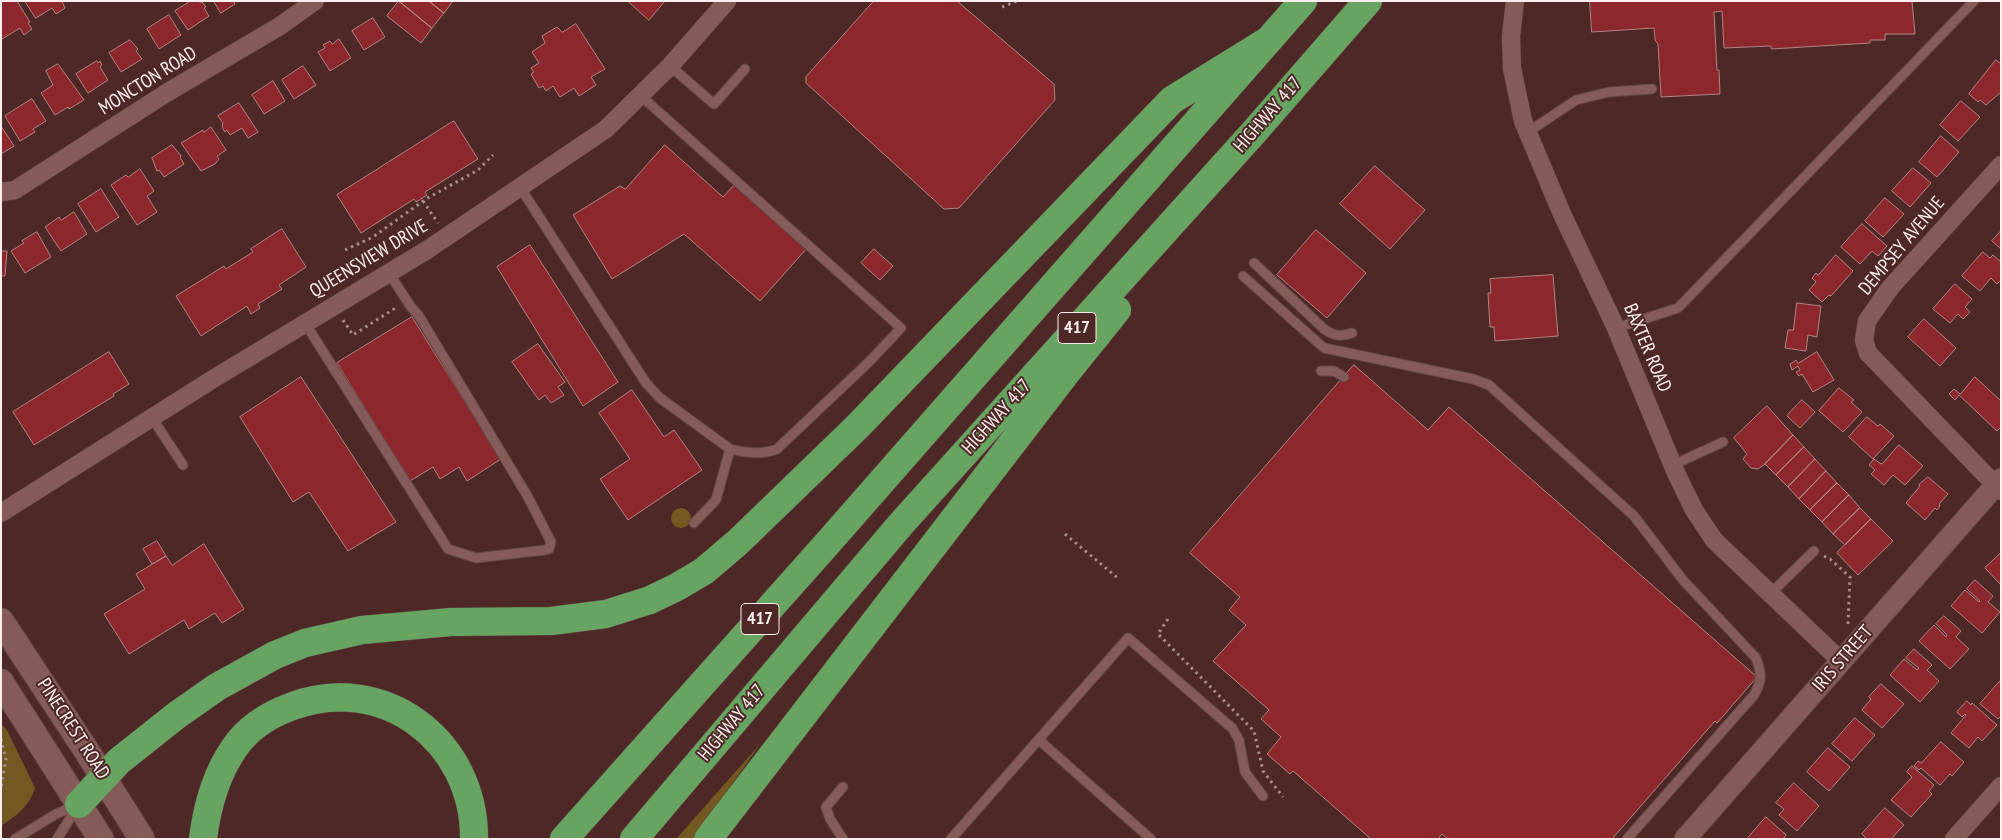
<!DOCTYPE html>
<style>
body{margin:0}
#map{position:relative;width:2002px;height:840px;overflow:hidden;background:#4d2827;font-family:"PT Sans Narrow",sans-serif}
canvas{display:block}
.frame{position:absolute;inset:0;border:2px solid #feefee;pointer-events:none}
</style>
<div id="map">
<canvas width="2002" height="840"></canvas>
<div class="frame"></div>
</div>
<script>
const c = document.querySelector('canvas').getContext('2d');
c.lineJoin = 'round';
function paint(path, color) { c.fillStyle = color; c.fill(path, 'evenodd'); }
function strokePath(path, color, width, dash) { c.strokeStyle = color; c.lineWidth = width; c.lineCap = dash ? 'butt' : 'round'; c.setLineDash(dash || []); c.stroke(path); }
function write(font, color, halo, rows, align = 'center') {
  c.font = font + ' "PT Sans Narrow",sans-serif'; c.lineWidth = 4; c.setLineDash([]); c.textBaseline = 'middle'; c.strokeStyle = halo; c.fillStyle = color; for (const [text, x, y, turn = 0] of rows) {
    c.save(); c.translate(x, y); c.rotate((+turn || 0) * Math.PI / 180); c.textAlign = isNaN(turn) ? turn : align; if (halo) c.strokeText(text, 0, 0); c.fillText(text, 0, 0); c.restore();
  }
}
const green = new Path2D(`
 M671 518a10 10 0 1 1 20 0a10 10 0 1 1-20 0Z
 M1,723L8,732L35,788C29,807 17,815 1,826Z
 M761,743L693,839H676Z`);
const building = new Path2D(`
 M1,1H17L30,22L28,23L32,29L24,35L20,28L2,39Z
 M25,1H62L65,8L56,14L52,8L36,18Z
 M191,1L202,2L206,7L204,8L209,16L188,30L175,11Z
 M214,1H234L235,4L221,13Z
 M399,1L432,28L421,43L387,16Z
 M399,1H429L444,13L432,28Z
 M429,1H453L444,13Z
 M628,1H665L649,20Z
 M874,1H957L1054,84L1055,100L959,208L944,209L806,83V77Z
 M1590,1H1912L1915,34H1885V40H1870V43L1771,49V46L1724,48L1722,11L1714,12L1717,70H1719L1720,94L1661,97L1658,44L1655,40L1654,28L1592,32Z
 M169,15L181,35L159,49L147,29Z
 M373,18L385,37L364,50L352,31Z
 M576,24L605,69L591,77L596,85L579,96L574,88L560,97L553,86L546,91L543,86L539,88L531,74L534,72L531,68L539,63L532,52L545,43L542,36L557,27L562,32Z
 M339,39L351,58L330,71L318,52L325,48L323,45L330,41L332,44Z
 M130,40L138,49L136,51L142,59L121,72L109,53Z
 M1996,60L2001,64V92L1986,105L1980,100L1978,102L1969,94Z
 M97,61L98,63L100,61L102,65L100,67L108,80L88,93L76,74Z
 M58,64L84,100L69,109L68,107L55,115L41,93L53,85L46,71Z
 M303,66L316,85L294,99L282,80Z
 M273,81L285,101L264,114L252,95Z
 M32,99L46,121L33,129L35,132L20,141L5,116Z
 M1961,101L1980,117L1958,141L1940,125Z
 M239,103L258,132L248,138L242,128L230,135L227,130L225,132L222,127L223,123L218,116Z
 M454,121L478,159L425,192L427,195L416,202L414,199L361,233L337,195Z
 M1,126L14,146L1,154Z
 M211,127L226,150L217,156L219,159L215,164L201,171L181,143L203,130L204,132Z
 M1941,136L1959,152L1937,177L1919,162Z
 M172,145L181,156L180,157L184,164L164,177L159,170L157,171L152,158Z
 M665,145L723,197L735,184L807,248L760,301L684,234L612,279L573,215L620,186L625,189Z
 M1375,166L1425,210L1390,249L1340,204Z
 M1913,168L1931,183L1910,207L1892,191Z
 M140,169L154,191L147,196L157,212L137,225L111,185L126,175L128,177Z
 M101,189L119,217L96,232L78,204Z
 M1885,198L1904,214L1883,237L1865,221Z
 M74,212L87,234L61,251L45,227L59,217L61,220Z
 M1862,224L1887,246L1878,256L1872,251L1860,264L1841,247Z
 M282,229L306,267L279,285L282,289L258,304L260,308L251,314L247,306L201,336L176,296L224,266L226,269L253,252L251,249Z
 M1316,230L1366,273L1327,318L1277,275Z
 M2001,231V249L1992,241Z
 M37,232L51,257L25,273L11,251L24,243L22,241Z
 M530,245L618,382L583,406L497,267Z
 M874,249L893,266L880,280L861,263Z
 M1,251H7L5,276H1Z
 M1983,252L1990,258L1993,255L2001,262V280L1997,284L1991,278L1980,291L1962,276Z
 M1836,255L1853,271L1831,296L1829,295L1822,302L1809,290L1816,282L1812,278L1816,273L1818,275Z
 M1553,275L1558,336L1495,341L1494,327H1490L1488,293H1491L1490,279Z
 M1955,284L1972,299L1965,307L1970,312L1963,319L1958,314L1950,323L1933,309Z
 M1797,303L1821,306L1817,337L1808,335L1806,351L1785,348L1788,330H1793Z
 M412,317L501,459L467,481L459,467L440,479L433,467L410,481L337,363Z
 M1924,319L1956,348L1940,366L1908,337Z
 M538,344L565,382L558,387L564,395L551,403L545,395L539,400L512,362Z
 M109,352L129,384L113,394L114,396L34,445L13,412Z
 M1817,352L1834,380L1813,392L1802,374L1799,376L1796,372L1800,370L1798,366L1792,370L1790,364L1796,360L1798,363Z
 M1354,365L1428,430L1449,407L1757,677L1717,723L1715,721L1612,839H1448L1442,834L1438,839H1371L1293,771L1290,774L1267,754L1281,737L1261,719L1269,710L1213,661L1246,625L1229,610L1240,597L1190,553Z
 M301,377L396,522L348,551L309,492L293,502L240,417Z
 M1975,377L2001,401V427L1997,431L1959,395L1955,400L1949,394L1954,389L1960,394Z
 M1839,388L1854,400L1851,402L1862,412L1843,432L1819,411Z
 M632,390L664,437L674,430L702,470L628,520L600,479L630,459L599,413Z
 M1802,400L1815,412L1800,428L1787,416Z
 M1767,406L1793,435L1765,464L1758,469L1751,468L1743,459L1747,454L1734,438Z
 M1867,417L1878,426L1880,424L1894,436L1873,459L1849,437Z
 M1793,435L1804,447L1776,475L1765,464Z
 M1899,445L1923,466L1905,485L1893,475L1884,485L1871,474L1875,470L1869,465L1874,459L1881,464L1883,463Z
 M1804,447L1815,459L1788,487L1776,475Z
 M1815,459L1826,471L1799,499L1788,487Z
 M1826,471L1837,483L1810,510L1799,499Z
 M1928,477L1948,494L1939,504L1940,506L1937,510L1935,508L1925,520L1906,503L1920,486L1919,485Z
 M1837,483L1849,495L1822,522L1810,510Z
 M1849,495L1860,508L1833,534L1822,522Z
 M1860,508L1871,519L1845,545L1833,534Z
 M1871,519L1893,541L1858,575L1837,553Z
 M157,541L166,556L152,564L143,549Z
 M204,544L244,609L222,623L215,613L189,629L184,620L129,654L104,614L145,589L136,574L166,556L172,565Z
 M2001,553V585L1985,568Z
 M1975,580L1993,596L1988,602L2000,612L1982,633L1951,606L1965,590L1979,602L1980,601L1967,589Z
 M1944,616L1961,631L1956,637L1969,649L1950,669L1919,641L1934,625L1946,637L1947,635L1936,624Z
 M1914,649L1932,665L1927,670L1939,681L1920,702L1890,675L1904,659L1917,670L1919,668L1906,658Z
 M2001,680V716L1998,719L1980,704Z
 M1881,684L1904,704L1882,728L1862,710L1871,699L1869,697Z
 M1967,701L1971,705L1972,703L1997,725L1982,741L1978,737L1969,748L1951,733L1966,715L1965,714L1962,717L1957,712Z
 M1855,718L1875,735L1852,761L1832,744Z
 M1941,742L1964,762L1952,776L1950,774L1940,785L1921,768L1919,770L1914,766L1918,761L1921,763Z
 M1828,748L1850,767L1829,791L1807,772Z
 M1912,766L1934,785L1929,791L1932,794L1911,817L1891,800L1912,777L1907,772Z
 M1794,783L1819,806L1797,831L1779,815L1784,809L1776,803Z
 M1885,808L1904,825L1891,839H1867L1862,834Z
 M1766,817L1786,835L1783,839H1747Z`);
const path = new Path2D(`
 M1002,7L1017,1
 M423,201L438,223
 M345,250L373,237L426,199L478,170L493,155
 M343,320L353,335L397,307
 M1065,534L1119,579
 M1824,556L1830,559L1850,577L1848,624
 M1168,619L1158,634L1254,731L1263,771L1283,797
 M1,739L6,759L1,788`);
const service = new Path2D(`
 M670,66L714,104L745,69
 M1528,132L1576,100L1609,92L1652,89
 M520,187L646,383L660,398L730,449C744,453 763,455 777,449L869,362L901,328L641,96
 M1254,263L1324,329C1334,336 1340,337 1352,333
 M1243,276L1324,348L1473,379L1489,385L1634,516L1683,580L1756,658C1762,674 1762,681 1754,695L1627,839
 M305,323L448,549L476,558L545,550L549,549L551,542L528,497L419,316L411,307L389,273
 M1616,328L1678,308L1974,1
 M1321,371H1334L1344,377
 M152,418L183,465
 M1673,465L1723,442
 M694,523L716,500L730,449
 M1770,594L1814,551
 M1039,740L1151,839
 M15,839L56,814L77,805
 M57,839L78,806
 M843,839L830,819L826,807L843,787
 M951,839L1128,638L1232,728L1239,740L1245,772L1263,796`);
const minor = new Path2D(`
 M1515,1L1511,36L1512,68L1523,121L1562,214L1616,328L1676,473L1694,510L1714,540L1841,661
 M2001,165L1890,288L1867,321L1864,340L1868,353L2001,491
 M1,192L15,190L168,92L280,26L315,1
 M1,513L213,379L427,250L606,129L670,66L727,1
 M1954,839L2001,786`);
const tertiary = new Path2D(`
 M1685,839L2001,479`);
const secondary = new Path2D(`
 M1,621L86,750L142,839
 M1,682L101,839`);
const motorway = new Path2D(`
 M79,804L119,761L177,715L217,687L275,655L305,643L362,630L451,622L551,621L606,614L650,600L677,587L704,571L738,542L857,427L1172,100L1269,40
 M203,839C207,806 216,774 235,747C248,728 269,715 290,707C383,671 475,741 474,839
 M564,839L826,545L1303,1
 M634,839L901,524L1254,132L1368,1
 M708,839L1067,372L1117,310`);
const shields = [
 [1077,328,38],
 [760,619,38]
];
const shieldNames = [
 ["417",1077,328],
 ["417",760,619]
];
const streetNames = [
 ["MONCTON ROAD",148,81,-32],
 ["HIGHWAY 417",1268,115,-49],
 ["DEMPSEY AVENUE",1902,246,-50],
 ["QUEENSVIEW DRIVE",369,259,-31],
 ["BAXTER ROAD",1647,348,67],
 ["HIGHWAY 417",997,417,-48],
 ["IRIS STREET",1843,659,-49],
 ["HIGHWAY 417",732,723,-50],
 ["PINECREST ROAD",73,729,57]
];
paint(green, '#735821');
paint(building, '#8c282d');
strokePath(building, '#b08482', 1);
strokePath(service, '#624645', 11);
strokePath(minor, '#624645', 19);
strokePath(tertiary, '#624645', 23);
strokePath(secondary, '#624645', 27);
strokePath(motorway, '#624645', 29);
strokePath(path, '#a58b8a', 3, [2.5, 4]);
strokePath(service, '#845b59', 9);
strokePath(minor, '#845b59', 18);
strokePath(tertiary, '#845b59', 21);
strokePath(secondary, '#845b59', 25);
strokePath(motorway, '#67a462', 28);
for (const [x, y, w] of shields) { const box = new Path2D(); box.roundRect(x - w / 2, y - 15.5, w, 31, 4); c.fillStyle = '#4d2827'; c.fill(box); strokePath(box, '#feefee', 1); }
write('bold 18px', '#feefee', null, shieldNames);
write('19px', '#feefee', '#4d2827', streetNames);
</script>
